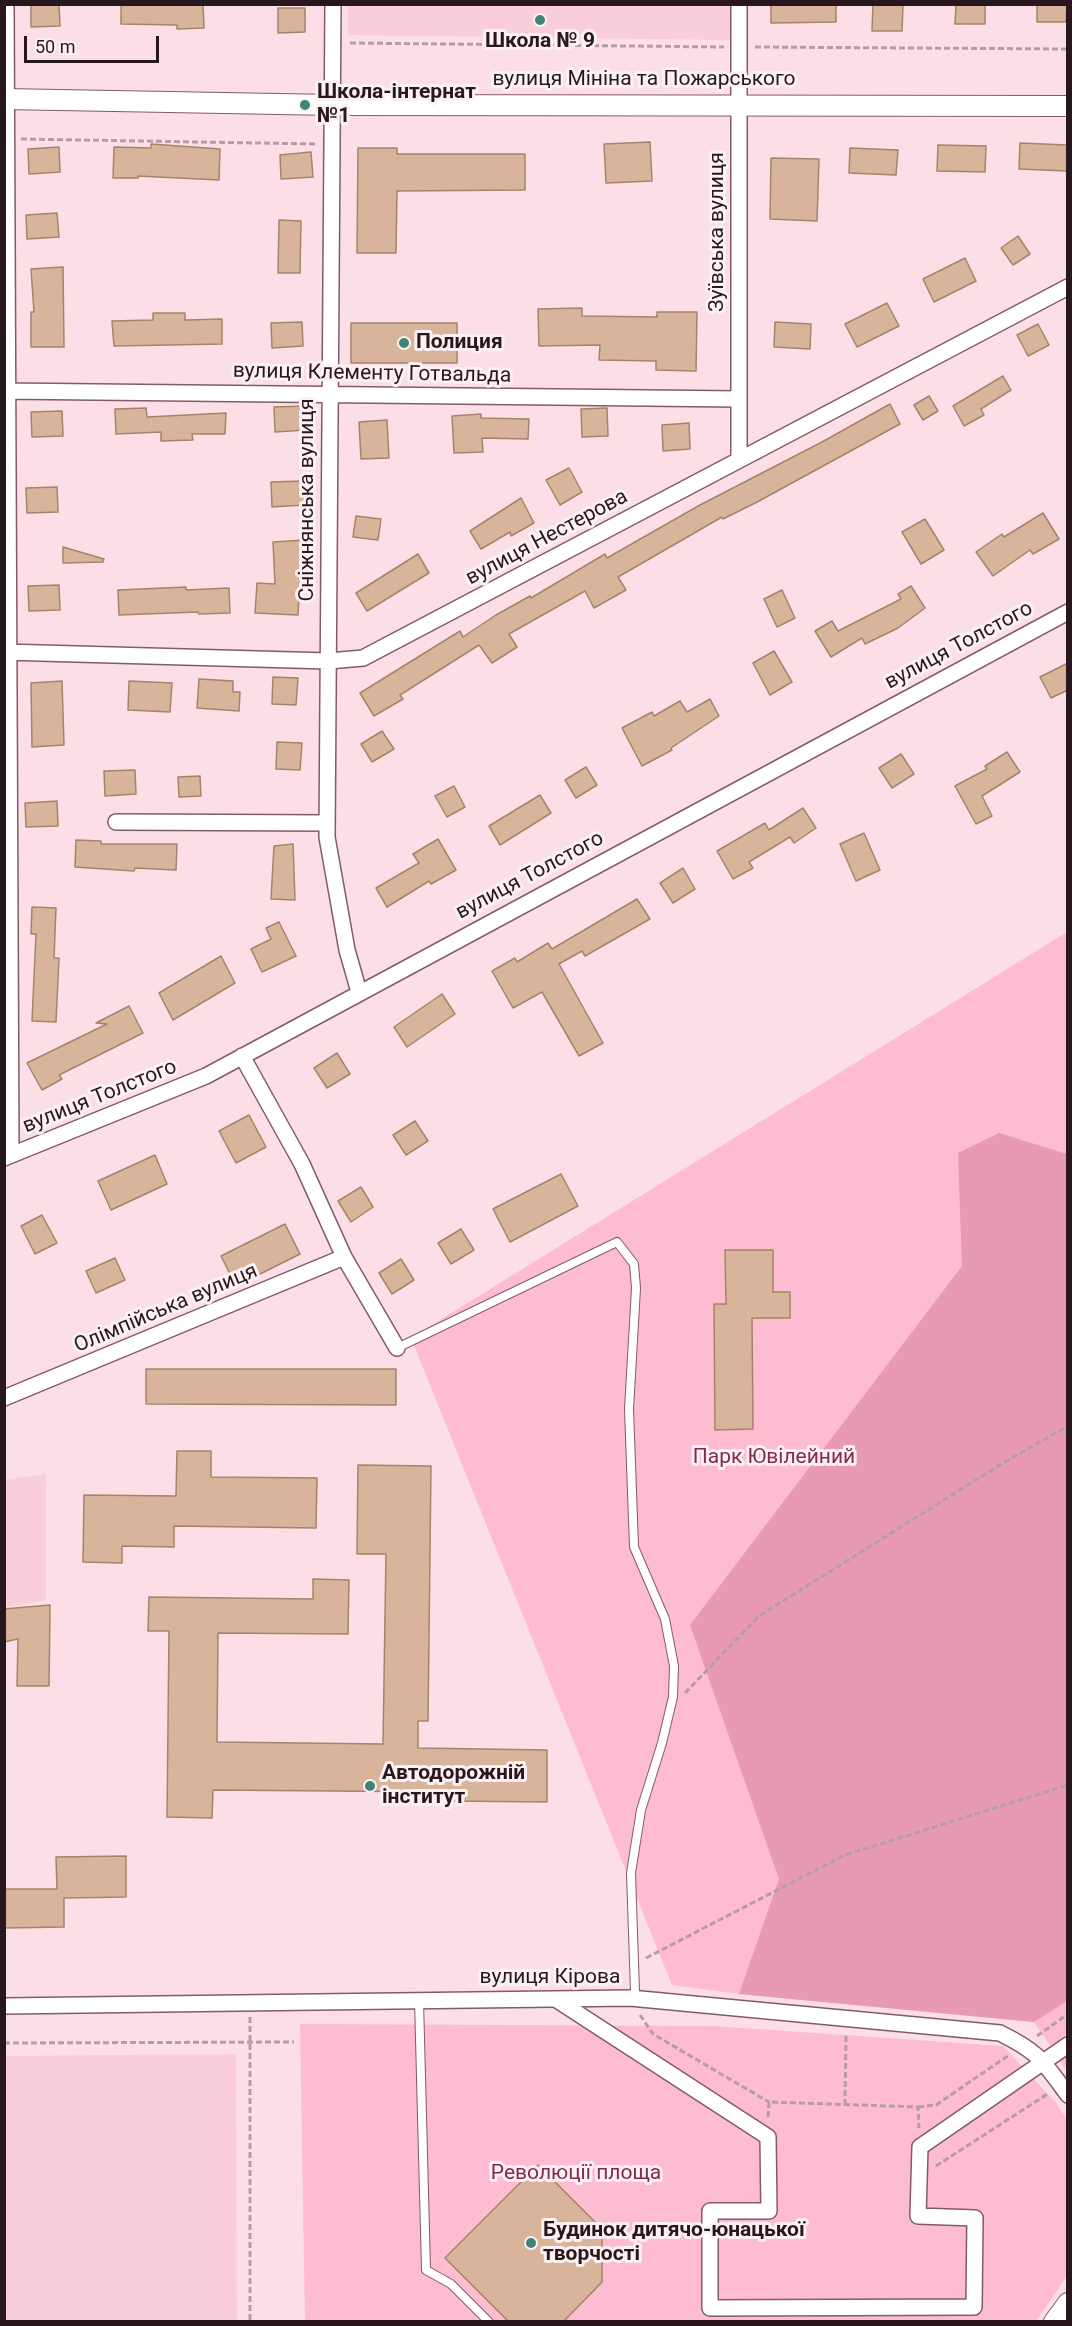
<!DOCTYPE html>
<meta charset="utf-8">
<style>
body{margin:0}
#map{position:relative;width:1072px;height:2326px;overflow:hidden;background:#fbdee6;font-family:Roboto,sans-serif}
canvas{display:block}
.frame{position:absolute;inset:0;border:6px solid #28181d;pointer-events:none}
.scale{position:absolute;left:24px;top:36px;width:135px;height:27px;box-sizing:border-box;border:3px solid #28181d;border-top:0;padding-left:8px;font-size:18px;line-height:21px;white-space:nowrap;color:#28181d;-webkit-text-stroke:4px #fbf1f3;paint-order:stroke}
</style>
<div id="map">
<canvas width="1072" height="2326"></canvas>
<div class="frame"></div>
<div class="scale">50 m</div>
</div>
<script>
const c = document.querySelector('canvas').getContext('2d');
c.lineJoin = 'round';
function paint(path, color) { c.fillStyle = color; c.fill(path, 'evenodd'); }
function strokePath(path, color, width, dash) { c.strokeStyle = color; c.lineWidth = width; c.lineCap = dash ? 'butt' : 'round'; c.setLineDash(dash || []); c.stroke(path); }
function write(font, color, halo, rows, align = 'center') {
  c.font = font + ' Roboto,sans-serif'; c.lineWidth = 6; c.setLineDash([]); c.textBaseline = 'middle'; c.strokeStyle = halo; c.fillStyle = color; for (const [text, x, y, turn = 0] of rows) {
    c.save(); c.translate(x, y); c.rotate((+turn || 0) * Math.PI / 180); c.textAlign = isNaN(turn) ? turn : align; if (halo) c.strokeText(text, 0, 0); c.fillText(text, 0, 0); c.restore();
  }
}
const built = new Path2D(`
 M348,5H732L733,40L348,35Z
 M46,1474V1600L5,1607V1480Z
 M236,2054L237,2321H5V2056Z`);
const green = new Path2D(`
 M1067,932V2071L1034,2022L739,1994L672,1985L411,1338Z
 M300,2024L714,2026L1003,2046L1056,2103L1067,2120V2276L1036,2321H305Z`);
const forest = new Path2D(`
 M999,1133L1067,1154V2001L1034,2022L739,1994L779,1879L690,1625L962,1266L958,1153Z`);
const building = new Path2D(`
 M31,4H59L60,26L31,27Z
 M121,4H203L204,28L177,29V25L121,24Z
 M771,4H836V22L771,23Z
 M873,4H903L902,31H872Z
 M956,4H985V24H955Z
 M1037,4H1067L1066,22H1037Z
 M278,8H305V32L278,33Z
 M650,142L652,181L606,183L604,144Z
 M1020,143L1067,145V171L1019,169Z
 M151,144L220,149L219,180L138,176V178H113L114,147L151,148Z
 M938,145L986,146L985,172L937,171Z
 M59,147L60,172L29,174L28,149Z
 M358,148H397V154H525V190L397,191L396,253H357Z
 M850,148L898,150L896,175L849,173Z
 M311,152L313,177L281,179L280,155Z
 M771,158L819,159L817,221L770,219Z
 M57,213L59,237L27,239L26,215Z
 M279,220L301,221L300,273H278Z
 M1018,236L1030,254L1013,265L1001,248Z
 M965,258L976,281L934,302L923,279Z
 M63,267L64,347H31V312H34L31,269Z
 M887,303L899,326L857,347L845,324Z
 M582,308V316L657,317V312H697L696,371L656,370V361L599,360L600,345L539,346L538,309Z
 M153,313H185V320L222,319V344L114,346L112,321L153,320Z
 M302,322L303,346L272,348L271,323Z
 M775,322L811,324L810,349L774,347Z
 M351,323H457V363H351Z
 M1038,324L1049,345L1028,356L1017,335Z
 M1003,376L1011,390L981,409L984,415L964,426L953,406Z
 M929,396L938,411L923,420L914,405Z
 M890,404L900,424L759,501L723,519L722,517L618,577L626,590L594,608L585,591L509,634L517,647L492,663L479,645L400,695L403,699L374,716L360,693L460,631L463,637L496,615L530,596L531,598L605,554L607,558L700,505L822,442Z
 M305,406L306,430L275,432L274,407Z
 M146,408L147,417L226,413L225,434H192L193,440L161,441V432L116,434L115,409Z
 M607,408L608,436L582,437L581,409Z
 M62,411L63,436L32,437L31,412Z
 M481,414V418L529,419L528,439L482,438L483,452L454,453L452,416Z
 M387,420L389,458L361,459L359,422Z
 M689,423L690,449L663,451L662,425Z
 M569,468L582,492L560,505L546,480Z
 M303,481L304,505L272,507L271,482Z
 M57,487L58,512L27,513L26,488Z
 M521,498L534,523L511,536L510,532L481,549L470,531Z
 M1043,513L1059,539L1033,554L1030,550L993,576L976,552L1002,534L1004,537Z
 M356,516L381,519L378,540L353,537Z
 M925,519L944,550L921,564L902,532Z
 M305,540L306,565H301L298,615L255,613L257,583L275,584L273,542Z
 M63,547L104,559L103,562L63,563Z
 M418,554L429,573L367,611L356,593Z
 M59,585L60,610L29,611L28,586Z
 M911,586L925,608L898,628L865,644L862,638L831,657L815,631L832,621L838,631L901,599L898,594Z
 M186,587V590L229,588L230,613L199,614L198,612L119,615L118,590Z
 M782,590L795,618L777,627L764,599Z
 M774,651L792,682L770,695L753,663Z
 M1068,663V690L1051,698L1040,677Z
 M273,677L298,678L296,705L272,704Z
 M199,679L233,681V692H240L239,711L197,708Z
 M62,681L64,745L32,747L31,683Z
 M129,681L172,683L170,712L128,710Z
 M710,699L719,716L671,748L672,750L642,766L622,728L652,712L654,716L680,701L687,712Z
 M382,731L394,749L372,762L361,744Z
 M277,742L302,743L300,770L276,769Z
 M1007,752L1020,772L982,796L992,816L976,824L955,786L987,769L985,766Z
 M901,754L914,774L892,788L879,768Z
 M586,767L597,785L576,798L565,780Z
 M135,770L136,794L105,796L104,771Z
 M200,776L201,796L179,797L178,777Z
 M454,786L465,807L447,817L435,796Z
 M540,795L551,813L500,845L489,826Z
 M57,801L58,826L26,827L25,803Z
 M803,808L816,828L794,843L790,837L749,862L753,868L733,879L717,851L765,823L769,830Z
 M864,833L880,870L856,881L840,844Z
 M438,839L456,870L431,884L429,881L387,907L376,888L419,863L413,854Z
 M76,840L101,841V844H177L176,870L135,868L134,871L75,867Z
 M293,844L295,900L271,899L274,846Z
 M683,868L695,889L673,903L660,883Z
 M637,899L650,919L585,956L582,951L559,964L603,1043L579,1056L542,992L513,1008L492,971L515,958L517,962L548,943L552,949Z
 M32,907L56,908L54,958H59L56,1022L32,1021L36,934H31Z
 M279,922L296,956L262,972L251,949L271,939L266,928Z
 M221,956L235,983L173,1020L159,993Z
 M442,994L455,1014L407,1047L394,1027Z
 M129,1006L143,1033L59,1075L62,1079L42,1090L27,1063L107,1024L96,1023Z
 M337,1053L350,1074L327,1088L314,1068Z
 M249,1115L266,1147L236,1163L219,1131Z
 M415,1121L428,1141L406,1155L393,1135Z
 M155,1155L167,1184L111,1210L98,1181Z
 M561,1174L578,1206L510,1242L493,1209Z
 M361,1187L373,1207L351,1222L338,1201Z
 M42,1215L57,1243L35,1254L21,1226Z
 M285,1224L300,1254L236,1286L221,1256Z
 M461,1229L474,1250L451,1264L438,1243Z
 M725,1250H773V1292H790V1318H752L753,1429L715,1430L714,1304H726Z
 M115,1258L125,1280L96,1293L86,1271Z
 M401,1259L414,1280L392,1294L379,1273Z
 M146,1369H396V1405L146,1404Z
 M177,1451H211V1477L317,1478L316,1528L174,1526V1547L122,1546V1563L83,1562L84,1495L176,1496Z
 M358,1465L431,1466L428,1721H418V1748L547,1750V1802L450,1801V1792L213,1790L212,1818L167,1817L169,1631H148L149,1597L313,1599V1579L349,1580L348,1634L218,1633L217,1742L383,1744L386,1554H357Z
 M50,1605L49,1686H17L18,1639L4,1642V1609Z
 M126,1856V1897L64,1898V1927L4,1928V1889H57L56,1857Z
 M538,2165L602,2229V2282L563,2322H509L445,2258Z`);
const path = new Path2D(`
 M350,43L724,47
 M755,47L1068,49
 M21,139L318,144
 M685,1693L759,1616L1003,1463L1068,1426
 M646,1958L845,1855L1068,1785
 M640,2015L653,2034L769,2102
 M250,2017V2322
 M1037,2036L1068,2014
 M4,2043L294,2042
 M845,2105L846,2035
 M918,2107L936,2105L1009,2055
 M768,2117L769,2102L918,2107L919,2128
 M936,2166L1049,2093`);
const service = new Path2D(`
 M397,1348L617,1242L634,1264L636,1288L629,1409L634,1547L665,1619L674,1666L673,1697L662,1743L641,1810L631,1873L635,1992L630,1998
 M419,2000L426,2270L451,2284L489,2322`);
const minor = new Path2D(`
 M6,4L11,1155
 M333,4L327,837L347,950L359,992
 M4,391L739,399
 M739,460V4
 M4,652L329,661L363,658L1068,287
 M116,822L327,823
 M242,1056L302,1164L344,1257L397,1348
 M4,1158L206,1076L1068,612
 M4,1398L344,1257
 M557,2000L768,2137L769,2211H710V2308L974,2307L975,2218L918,2216L920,2147L1068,2045
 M4,2006L630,1998L1000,2033C1040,2053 1042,2060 1068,2095`);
const tertiary = new Path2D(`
 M4,99L333,105L1068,106
 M1054,2322L1068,2303`);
const markers = [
 [540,20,6,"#408477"],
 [305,105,6,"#408477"],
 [404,343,6,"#408477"],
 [370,1786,6,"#408477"],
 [531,2243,6,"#408477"]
];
const poiNames = [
 ["Школа № 9",540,42,"center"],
 ["Школа-інтернат",317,93],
 ["№1",317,117],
 ["Полиция",416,343],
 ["Автодорожній",382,1774],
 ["інститут",382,1798],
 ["Будинок дитячо-юнацької",543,2231],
 ["творчості",543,2255]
];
const streetNames = [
 ["вулиця Мініна та Пожарського",644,80],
 ["Зуївська вулиця",718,232,-90],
 ["вулиця Клементу Готвальда",372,374,1],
 ["Сніжнянська вулиця",308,500,-90],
 ["вулиця Нестерова",547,538,-28],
 ["вулиця Толстого",959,646,-28],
 ["вулиця Толстого",530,876,-28],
 ["вулиця Толстого",100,1097,-22],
 ["Олімпійська вулиця",166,1309,-23],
 ["вулиця Кірова",550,1978]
];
const parkNames = [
 ["Парк Ювілейний",774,1458],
 ["Революції площа",576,2174]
];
paint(built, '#f9cdda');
paint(green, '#fdbccf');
paint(forest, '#e99ab3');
paint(building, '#d8b59a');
strokePath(building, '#a5846a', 1.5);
strokePath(service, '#835b67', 10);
strokePath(minor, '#835b67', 18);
strokePath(tertiary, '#835b67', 22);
strokePath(path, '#b69da4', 3, [6, 3]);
strokePath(service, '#fff', 8);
strokePath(minor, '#fff', 15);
strokePath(tertiary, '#fff', 20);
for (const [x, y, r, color] of markers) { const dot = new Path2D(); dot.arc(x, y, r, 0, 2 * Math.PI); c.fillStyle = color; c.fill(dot); strokePath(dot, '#fbf1f3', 2); }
write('bold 21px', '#28181d', '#fbf1f3', poiNames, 'left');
write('21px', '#28181d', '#fbf1f3', streetNames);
write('21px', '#84284d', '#fbf1f3', parkNames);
</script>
